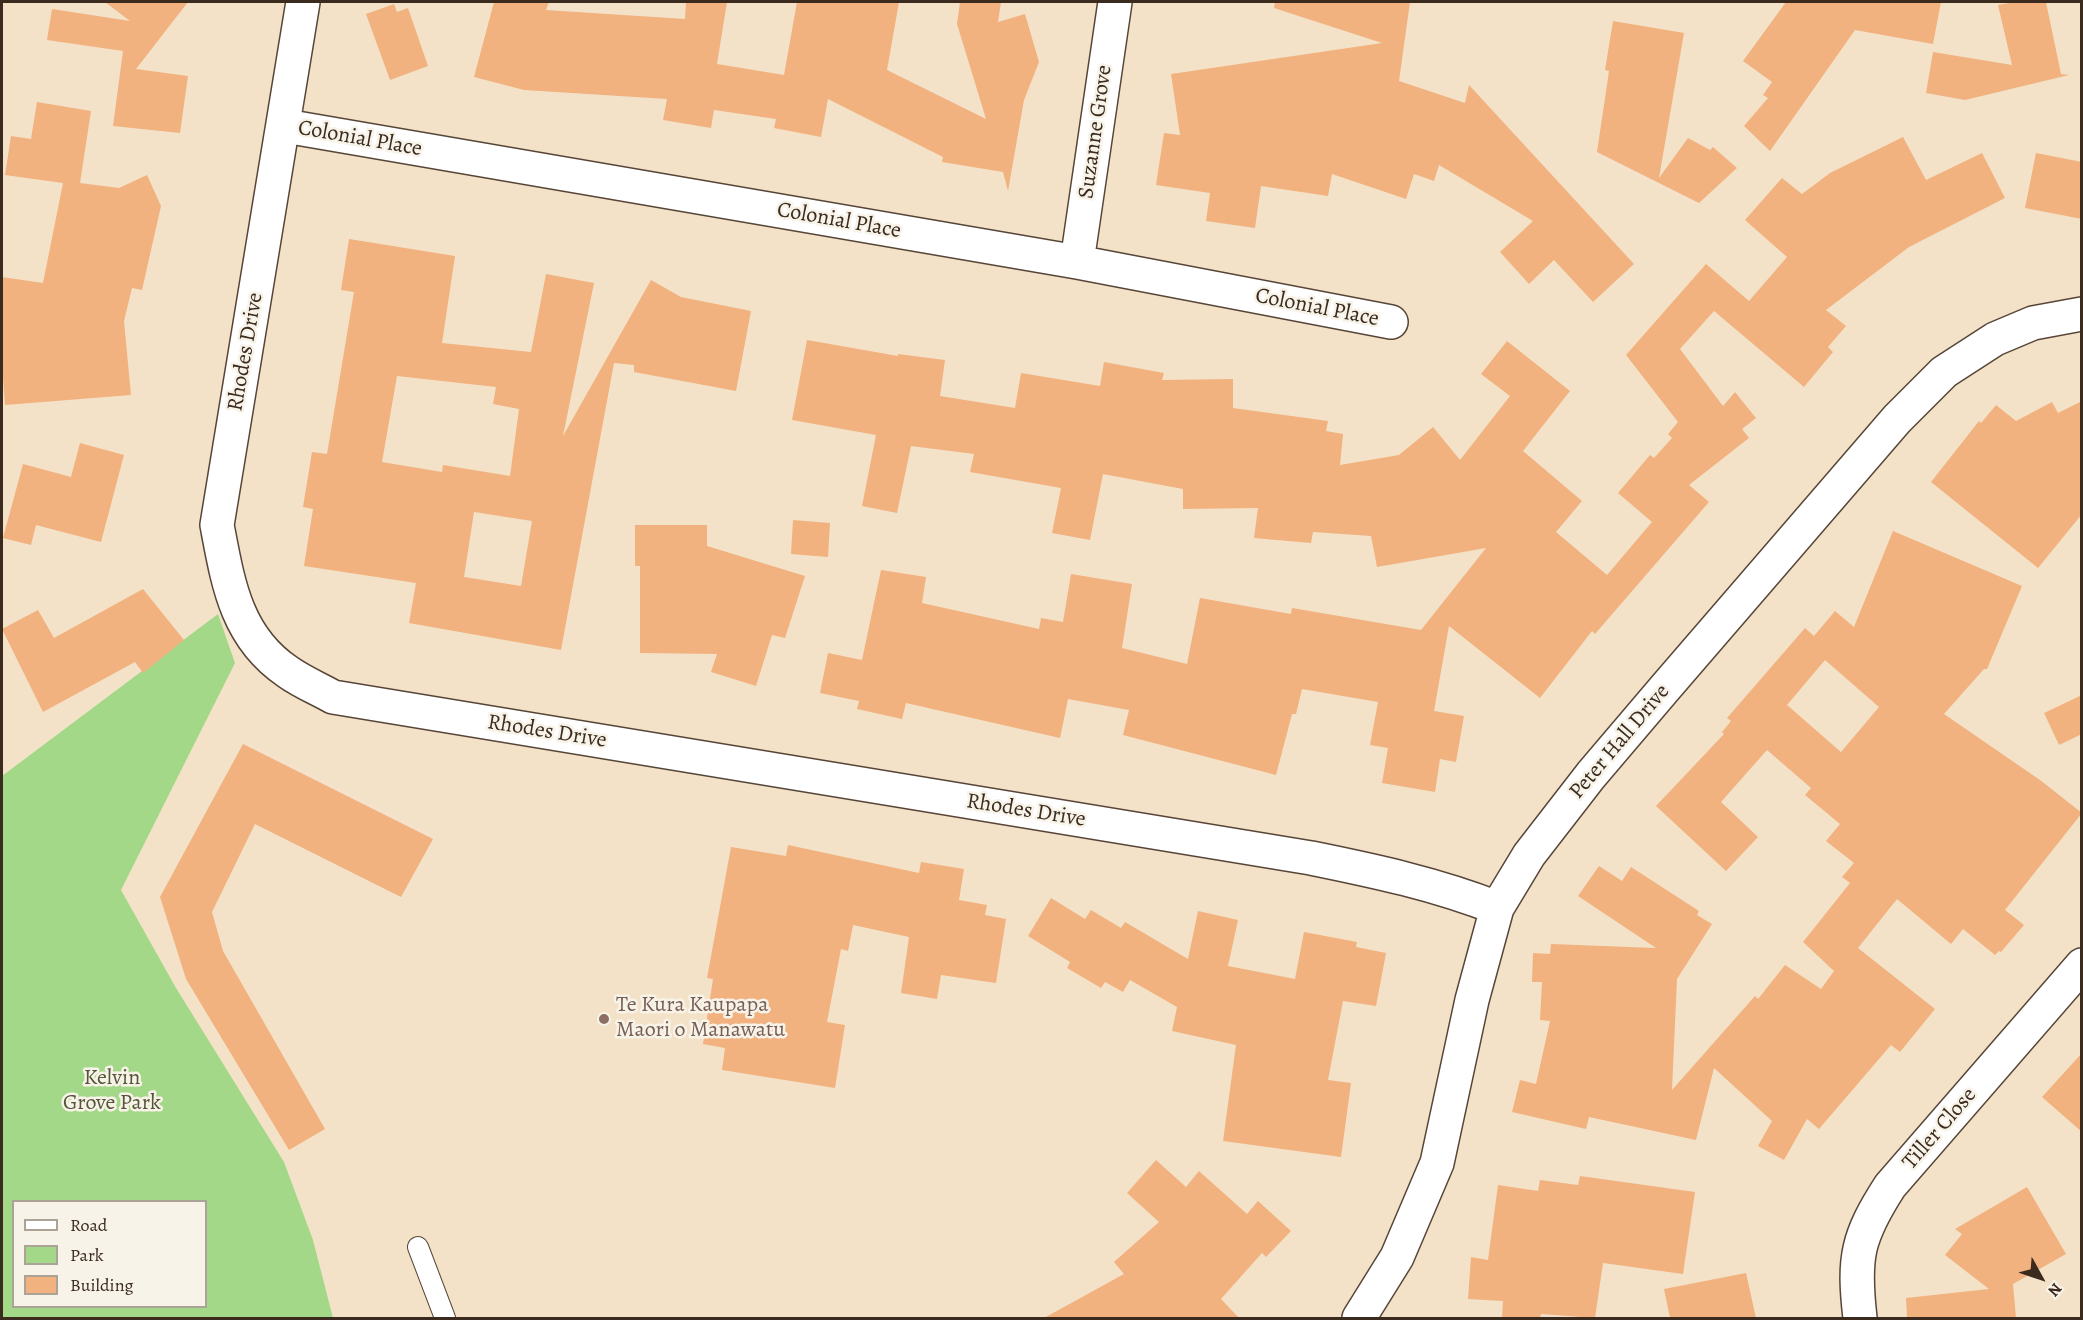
<!DOCTYPE html>
<style>
body{margin:0}
#map{position:relative;width:2083px;height:1320px;overflow:hidden;background:#f3e2c8;font-family:Alegreya,serif}
canvas{display:block}
.frame{position:absolute;inset:0;border:3px solid #3b2a1e;pointer-events:none}
.legend{position:absolute;left:12px;top:1200px;width:195px;height:108px;box-sizing:border-box;background:#f7f3e8;border:2px solid #aca397;margin:0;padding:8px 10px;list-style:none;font-size:18px;color:#3b2a1e}
.legend li{display:flex;align-items:center;gap:12px;height:30px}
.legend b{width:30px;border:2px solid #aca397}
.north{position:absolute;left:2011px;top:1248px;width:60px;height:60px;-webkit-text-stroke:4px #f7f3e8;paint-order:stroke;rotate:130deg;font-size:16px;font-weight:700;line-height:24px;text-align:center;color:#3b2a1e}
.north::after{content:'';display:block;margin:auto;width:21px;height:27px;background:#3b2a1e;clip-path:polygon(50% 0,100% 100%,50% 72%,0 100%)}
</style>
<div id="map">
<canvas width="2083" height="1320"></canvas>
<div class="frame"></div>
<ul class="legend">
<li><b style="height:8px;background:#fff"></b>Road</li>
<li><b style="height:16px;background:#a4d889"></b>Park</li>
<li><b style="height:16px;background:#f1b27f"></b>Building</li>
</ul>
<div class="north">N</div>
</div>
<script>
const c = document.querySelector('canvas').getContext('2d');
c.lineJoin = 'round';
function paint(path, color) { c.fillStyle = color; c.fill(path, 'evenodd'); }
function strokePath(path, color, width, dash) { c.strokeStyle = color; c.lineWidth = width; c.lineCap = dash ? 'butt' : 'round'; c.setLineDash(dash || []); c.stroke(path); }
function write(font, color, halo, rows, align = 'center') {
  c.font = font + ' Alegreya,serif'; c.lineWidth = 5; c.setLineDash([]); c.textBaseline = 'middle'; c.strokeStyle = halo; c.fillStyle = color; for (const [text, x, y, turn = 0] of rows) {
    c.save(); c.translate(x, y); c.rotate((+turn || 0) * Math.PI / 180); c.textAlign = isNaN(turn) ? turn : align; if (halo) c.strokeText(text, 0, 0); c.fillText(text, 0, 0); c.restore();
  }
}
const green = new Path2D(`
 M218,614L235,663L121,890L176,988L284,1162L313,1240L333,1318H2V776ZM14,1202H206V1306H14Z`);
const building = new Path2D(`
 M105,2H188L136,69L188,76L180,133L113,126L123,51L47,40L52,9L130,21Z
 M494,2H549L546,10L685,19L686,2H727L717,64L784,75L797,2H899L887,70L986,119L957,24L960,2H1001L998,22L1025,14L1039,62L1024,100L1008,191L1003,172L942,162L943,157L828,99L821,137L774,128L776,119L714,110L711,128L663,120L667,99L524,90L474,77Z
 M1275,2H1410L1399,81L1465,103L1469,85L1634,264L1593,302L1554,260L1529,284L1500,252L1533,221L1439,165L1434,181L1414,174L1406,199L1332,174L1328,196L1261,186L1255,228L1206,221L1210,193L1156,185L1164,133L1180,135L1171,74L1382,43L1274,8Z
 M1786,2H1941L1933,44L1855,30L1770,151L1744,126L1768,98L1763,95L1772,82L1743,61Z
 M2014,2H2046L2061,74L2069,75L1965,100L1926,93L1933,52L2012,65L1998,5Z
 M394,4L397,12L408,8L428,66L390,80L366,14Z
 M1613,21L1684,33L1659,178L1688,138L1710,150L1713,147L1737,168L1699,203L1597,152L1609,71L1605,70Z
 M37,102L91,111L80,183L119,188L147,175L161,206L142,290L132,288L124,321L131,395L5,405L2,363V277L43,283L63,183L5,175L11,136L31,139Z
 M1903,137L1926,180L1982,153L2005,198L1909,247L1826,310L1846,326L1828,347L1833,352L1804,387L1714,311L1680,349L1723,406L1735,392L1756,418L1742,429L1749,438L1689,485L1709,502L1595,634L1592,631L1540,698L1449,626L1434,711L1464,716L1456,762L1440,759L1435,792L1382,783L1388,748L1370,745L1378,702L1302,689L1296,714H1292L1276,775L1123,735L1129,710L1068,699L1060,738L906,703L902,719L857,709L859,701L820,693L828,653L862,660L881,570L926,577L922,603L1039,629L1041,618L1063,622L1071,574L1132,584L1122,648L1187,664L1200,598L1291,614L1292,608L1421,630L1486,548L1377,567L1371,536L1313,532L1311,543L1254,538L1258,508L1183,509V489L1103,474L1090,540L1052,533L1061,488L970,472L974,454L911,446L897,513L862,506L876,435L792,420L807,340L898,356V354L945,360L940,396L1015,408L1021,373L1100,386L1104,362L1164,373L1162,380L1233,379V408L1328,421L1326,431L1343,434L1340,465L1399,455L1433,427L1460,460L1510,396L1481,374L1507,341L1570,391L1523,451L1582,501L1556,532L1607,575L1652,522L1618,493L1650,455L1654,458L1672,438L1668,434L1678,422L1626,355L1706,264L1749,301L1787,257L1745,220L1782,178L1802,194L1830,173Z
 M2036,153L2082,162V219L2025,208Z
 M349,239L455,256L442,343L531,352L546,274L594,283L563,436L651,280L681,297L751,311L736,391L634,372V365L614,363L561,650L409,623L416,583L304,566L313,509L303,507L312,452L327,454L354,292L341,290ZM397,376L496,387L493,404L519,409L510,476L443,465L442,472L382,462ZM474,512L532,521L521,586L464,577Z
 M2082,401V514L2038,568L1931,482L1979,421L1981,423L1996,405L2016,421L2052,402L2058,413Z
 M80,443L124,455L101,542L36,525L31,545L3,538L23,464L71,477Z
 M793,520L830,523L828,557L791,554Z
 M635,525H707V546L805,576L785,638L772,635L756,686L711,672L717,654L640,653V566H635Z
 M1893,531L2022,586L1987,669H1984L1944,714L2040,780L2082,813L2005,910L2024,925L2001,952L1999,951L1995,955L1963,929L1951,944L1897,899L1858,948L1935,1009L1900,1052L1891,1045L1819,1129L1807,1119L1784,1160L1758,1146L1772,1121L1714,1068L1696,1140L1589,1117L1586,1129L1512,1112L1520,1080L1536,1084L1550,1021L1540,1020L1542,982H1532L1533,953L1550,954L1551,944L1656,948L1578,896L1599,866L1622,881L1631,867L1699,911L1697,915L1712,924L1677,979L1672,1090L1755,996L1758,999L1785,965L1821,989L1834,971L1803,942L1850,883L1842,877L1854,863L1826,841L1840,824L1805,795L1811,788L1767,750L1721,802L1758,837L1726,871L1656,806L1724,734L1722,732L1731,721L1727,718L1805,628L1814,636L1835,611L1854,627ZM1825,660L1879,707L1841,752L1787,705Z
 M143,589L184,640L143,673L135,662L43,712L2,629L38,610L54,638Z
 M2082,695V734L2059,745L2044,713Z
 M243,744L433,839L401,897L255,824L212,912L223,951L325,1129L289,1150L186,979L160,897Z
 M788,845L919,873L921,862L964,869L959,900L987,905L985,915L1006,919L996,983L941,975L937,999L901,993L909,937L853,925L848,951L841,949L827,1022L845,1025L835,1088L722,1070L725,1048L703,1044L713,979L707,978L731,847L786,856Z
 M1051,898L1085,919L1091,910L1121,928L1125,922L1188,959L1198,911L1238,920L1228,966L1295,979L1304,932L1357,942L1356,947L1386,953L1376,1006L1343,1001L1328,1080L1351,1083L1341,1157L1223,1141L1236,1045L1172,1031L1177,1007L1130,980L1123,992L1105,982L1101,988L1067,968L1070,962L1028,936Z
 M2082,1053V1132L2042,1097Z
 M1156,1160L1186,1187L1199,1171L1247,1214L1258,1201L1291,1231L1266,1257L1262,1253L1221,1299L1239,1318H1044L1124,1274L1114,1262L1159,1222L1127,1193Z
 M1580,1176L1695,1192L1683,1274L1603,1263L1595,1318L1541,1314L1540,1318H1502L1503,1301L1468,1299L1471,1257L1488,1260L1498,1185L1538,1191L1540,1180L1578,1185Z
 M2027,1187L2066,1254L2013,1284L2016,1318H1907L1906,1298L1989,1289L1945,1255L1962,1234L1955,1229Z
 M1746,1273L1756,1318H1670L1664,1289Z`);
const service = new Path2D(`
 M418,1247L445,1318`);
const minor = new Path2D(`
 M303,2L217,525C228,583 236,637 288,672C302,682 319,689 333,697L1311,858C1375,871 1436,884 1497,908
 M285,126L1077,262L1391,322
 M1077,262L1115,2
 M1359,1318L1397,1257L1437,1163L1472,1000L1497,908L1529,855L1591,775L1665,688L1897,419L1944,372L1995,339L2033,323L2082,314
 M1860,1318C1853,1258 1857,1237 1890,1186L2082,965`);
const markers = [
 [604,1019,6,"#8d6e63"]
];
const streetNames = [
 ["Suzanne Grove",1096,132,-82],
 ["Colonial Place",360,139,10],
 ["Colonial Place",839,221,10],
 ["Colonial Place",1317,308,11],
 ["Rhodes Drive",246,352,-80],
 ["Rhodes Drive",547,732,9],
 ["Peter Hall Drive",1620,742,-50],
 ["Rhodes Drive",1026,811,9],
 ["Tiller Close",1940,1129,-49]
];
const educationNames = [
 ["Te Kura Kaupapa",616,1006],
 ["Maori o Manawatu",616,1031]
];
const parkNames = [
 ["Kelvin",112,1079],
 ["Grove Park",112,1104]
];
paint(green, '#a4d889');
paint(building, '#f1b27f');
strokePath(service, '#574638', 22);
strokePath(minor, '#574638', 36);
strokePath(service, '#fff', 20);
strokePath(minor, '#fff', 33);
for (const [x, y, r, color] of markers) { const dot = new Path2D(); dot.arc(x, y, r, 0, 2 * Math.PI); c.fillStyle = color; c.fill(dot); strokePath(dot, '#f7f3e8', 2); }
write('22px', '#3b2a1e', '#f7f3e8', streetNames);
write('22px', '#785e54', '#f7f3e8', educationNames, 'left');
write('22px', '#555639', '#f7f3e8', parkNames);
</script>
